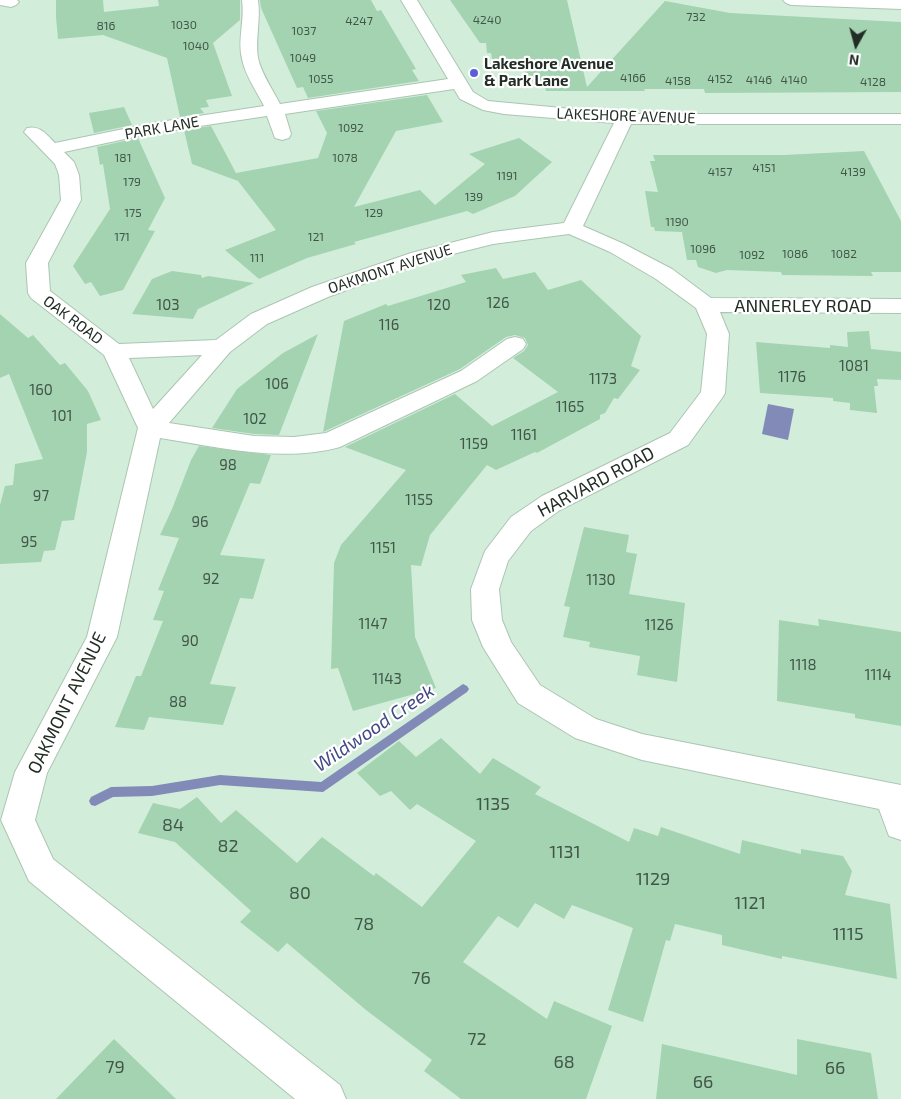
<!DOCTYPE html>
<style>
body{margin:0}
#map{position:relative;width:901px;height:1099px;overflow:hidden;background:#d2eeda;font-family:"Exo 2",sans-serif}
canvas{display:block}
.north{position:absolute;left:831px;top:20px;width:50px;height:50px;-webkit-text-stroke:4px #fff;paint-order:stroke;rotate:187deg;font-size:14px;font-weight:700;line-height:20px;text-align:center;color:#222d25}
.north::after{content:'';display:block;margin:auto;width:18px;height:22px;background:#222d25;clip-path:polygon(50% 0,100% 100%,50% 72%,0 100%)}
</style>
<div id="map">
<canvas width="901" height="1099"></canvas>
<div class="north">N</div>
</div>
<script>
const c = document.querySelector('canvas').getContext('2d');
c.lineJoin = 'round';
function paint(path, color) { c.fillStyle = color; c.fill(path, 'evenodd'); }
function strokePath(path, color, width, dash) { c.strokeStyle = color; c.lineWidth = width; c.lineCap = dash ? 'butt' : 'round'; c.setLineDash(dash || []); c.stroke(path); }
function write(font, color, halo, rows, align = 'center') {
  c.font = font + ' "Exo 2",sans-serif'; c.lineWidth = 4.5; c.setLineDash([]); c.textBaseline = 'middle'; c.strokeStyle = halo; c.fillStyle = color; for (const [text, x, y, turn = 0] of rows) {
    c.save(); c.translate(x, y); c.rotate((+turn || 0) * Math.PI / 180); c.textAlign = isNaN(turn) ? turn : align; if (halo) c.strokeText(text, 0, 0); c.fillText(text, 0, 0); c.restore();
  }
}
const water = new Path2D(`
 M768,404L794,409L788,440L762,434Z`);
const stream = new Path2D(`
 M463,684L467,686L469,689L467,692L323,792L220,785L152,796L113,797L95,806L91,805L89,801L91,797L111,787L152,786L220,775L321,782Z`);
const building = new Path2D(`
 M56,0H103L104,12L159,6L158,0H240V20L213,43L232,96L206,100L209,107L200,108L204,113L180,117L167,58L103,35L58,39L56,17Z
 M260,0H371L377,11L381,10L416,69L412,70L419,81L308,98L303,87L297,88L261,8Z
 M450,0H567L587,87L665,1L730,13L901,22V92L705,93L704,89H644L645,91H546L544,80L527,81L524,65L493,66L491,53H487L486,43H480Z
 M427,95L443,122L396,131L354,207L420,190L435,205L485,164L469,154L519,138L552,162L515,196L473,214L467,211L354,242L356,244L307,258L259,279L225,250L276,230L238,181L192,164L184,130L211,126L236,173L318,158L327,133L316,111Z
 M124,107L132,125L94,133L89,113Z
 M138,138L165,198L148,230L155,231L123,290L100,296L91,282L85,284L73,266L110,209L103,164L100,165L97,147Z
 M864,151L901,221V272H871L873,276L782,275L781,272L727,270L716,273L698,267L696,260H687L682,232L655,231L654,227H651L645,191L658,192L650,161H655L653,155H784Z
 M496,268L503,279L535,272L548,290L581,280L641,336L631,366L640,370L618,399L614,398L605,413L600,415V419L537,453L535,452L496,470L487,465L430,535L421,566L411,565L415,637L436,688L353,711L338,668L331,669L334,563L341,545L406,470L345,447L455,394L492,426L558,392L513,358L524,351L528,345L525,338L515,335L506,337L460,369L323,432L344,321L386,304L388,306L466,282L461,275Z
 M172,271L201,275L202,278L208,276L254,283L198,309L193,319L132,314L152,279Z
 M0,314L28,338L33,335L60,365L65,363L88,391L101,420L87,424V452L74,520L62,521L55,550L44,551L41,562L0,564V505L5,486L13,485L15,464L43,459L9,374L0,378Z
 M869,331L871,349L901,352V380L877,379L878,386H874L877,413L850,410V403L833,401V398L760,393L756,342L830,348V345L848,347L847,332Z
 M318,334L279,435L254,434L212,428L237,389L283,353Z
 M199,446L271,455L260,484L250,483L220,555L265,559L253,599L240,598L210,684L236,687L223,725L149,717L144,730L115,727L136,676H141L163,621L153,620L164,591L158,590L179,538L160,535L172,509L191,460Z
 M584,527L629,535L626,552L637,554L629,594L685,603L677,682L637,675L640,656L589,647L590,642L563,637L570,607L564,606Z
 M818,619L901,632V726L855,718V714L777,701L779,620L819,626Z
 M441,738L480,774L493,758L541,787L535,794L629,842L634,828L658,836L661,827L740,854L742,840L801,854V849L843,856L852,871L845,895L890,904L897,979L782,956V959L722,945V935L675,924L670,941L666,940L643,1022L608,1010L633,928L572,905L564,919L535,903L518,928L498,916L463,962L547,1019L554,1001L612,1026L586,1099H461L424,1071L432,1060L366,1010L287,943L278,952L240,922L251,911L175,842L138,833L153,803L180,809L197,797L221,823L236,810L297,863L322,837L374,876L376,873L422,907L476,841L417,804L410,810L391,791L380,796L357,773L399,741L416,757Z
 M114,1039L176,1099H56Z
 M797,1039L871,1053L878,1099H656L662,1044L797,1075Z`);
const street = new Path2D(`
 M0,0H17L19,2L16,5L11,7L0,5Z
 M242,0H258C261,19 255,39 258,58C261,73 273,90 280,104L448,79L401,0H417L473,92L488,101L625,114H901V124H631L583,226L624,244L672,269L711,298L901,299V313L720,312L729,334L725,393L722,398L688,445L560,510L531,531L508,561L499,589L502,620L511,642L540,685L596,719L642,734L901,785V840L889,836L879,809L642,760L575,738L518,703L483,647L472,620L471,589L485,551L511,517L542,496L670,433L701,392L707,334L696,308L656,279L610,252L569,234L493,244L425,261L328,297L267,324L230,352L169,423L254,436L294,437L326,433L461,371L507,339L515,337L523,339L526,344L523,349L477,381L340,447C282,463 218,447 160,438L117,637L47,773L35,820L53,859L340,1085L346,1099H295L29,881L1,820L15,772L87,637L138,428L104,355L31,298L28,293L26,263L61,200L59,175L55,164L24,132L27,128C40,125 46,134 55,143L153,123L264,106C257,92 245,75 242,59C237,40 245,20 242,0ZM454,89L460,99L483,110L504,114L614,123L564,223L493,232L411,253L312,287L251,314L216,340L119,344L50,291L48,263L81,200L79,175L74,162L64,152L153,133L267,116L275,138L282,140L289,138L291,134L285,114ZM202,355L153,409L129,358Z
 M783,0H901V9L791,5L786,3Z`);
const markers = [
 [474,73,5,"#5960d7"]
];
const farNumbernames = [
 ["732",696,17],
 ["4240",487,20],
 ["4247",359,21],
 ["1030",184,25],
 ["816",106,26],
 ["1037",304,31],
 ["1040",196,46],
 ["1049",303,58],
 ["4166",633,78],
 ["1055",321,79],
 ["4152",720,79],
 ["4146",759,80],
 ["4140",794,80],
 ["4158",678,81],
 ["4128",873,82],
 ["1092",351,128],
 ["181",123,158],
 ["1078",345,158],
 ["4151",764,168],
 ["4157",720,172],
 ["4139",853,172],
 ["1191",507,176],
 ["179",132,182],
 ["139",474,197],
 ["175",133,213],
 ["129",374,213],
 ["1190",677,222],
 ["171",122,237],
 ["121",316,237],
 ["1096",703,249],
 ["1086",795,254],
 ["1082",844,254],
 ["1092",752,255],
 ["111",257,258]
];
const farPoinames = [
 ["Lakeshore Avenue",484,64],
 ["& Park Lane",484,81]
];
const farStreetnames = [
 ["LAKESHORE AVENUE",626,116,2],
 ["PARK LANE",162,128,-10],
 ["OAKMONT AVENUE",390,269,-18],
 ["OAK ROAD",73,320,37]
];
const numberNames = [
 ["126",498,303],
 ["103",168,305],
 ["120",439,305],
 ["116",389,325],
 ["1081",854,366],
 ["1176",792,377],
 ["1173",603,379],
 ["106",277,384],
 ["160",41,390],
 ["1165",570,407],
 ["101",62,416],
 ["102",255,419],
 ["1161",524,435],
 ["1159",474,444],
 ["98",228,465],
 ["97",41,496],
 ["1155",419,500],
 ["96",200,522],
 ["95",29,542],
 ["1151",383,548],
 ["92",211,579],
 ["1130",601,580],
 ["1147",373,624],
 ["1126",659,625],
 ["90",190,641],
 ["1118",803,665],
 ["1114",878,675],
 ["1143",387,679],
 ["88",178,702]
];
const streetNames = [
 ["ANNERLEY ROAD",803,306],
 ["HARVARD ROAD",596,482,-28],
 ["OAKMONT AVENUE",67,703,-64]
];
const nearNumbernames = [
 ["1135",493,804],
 ["84",173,825],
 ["82",228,846],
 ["1131",565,852],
 ["1129",653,879],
 ["80",300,893],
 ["1121",750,903],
 ["78",364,924],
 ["1115",848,934],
 ["76",421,978],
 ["72",477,1039],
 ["68",564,1062],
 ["79",115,1067],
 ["66",835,1068],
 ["66",703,1082]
];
const waterNames = [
 ["Wildwood Creek",374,728,-34]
];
paint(water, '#828ab8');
paint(stream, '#828ab8');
paint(building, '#a3d3b1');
strokePath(street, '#abc5b2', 2);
paint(street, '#fff');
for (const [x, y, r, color] of markers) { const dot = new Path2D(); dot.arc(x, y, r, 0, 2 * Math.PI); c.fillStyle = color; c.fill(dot); strokePath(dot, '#fff', 2); }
write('12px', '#425648', null, farNumbernames);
write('bold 15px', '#222d25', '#fff', farPoinames, 'left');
write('15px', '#222d25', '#fff', farStreetnames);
write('15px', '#425648', null, numberNames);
write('18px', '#222d25', '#fff', streetNames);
write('18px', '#425648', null, nearNumbernames);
write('italic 19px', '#424985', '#fff', waterNames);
</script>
